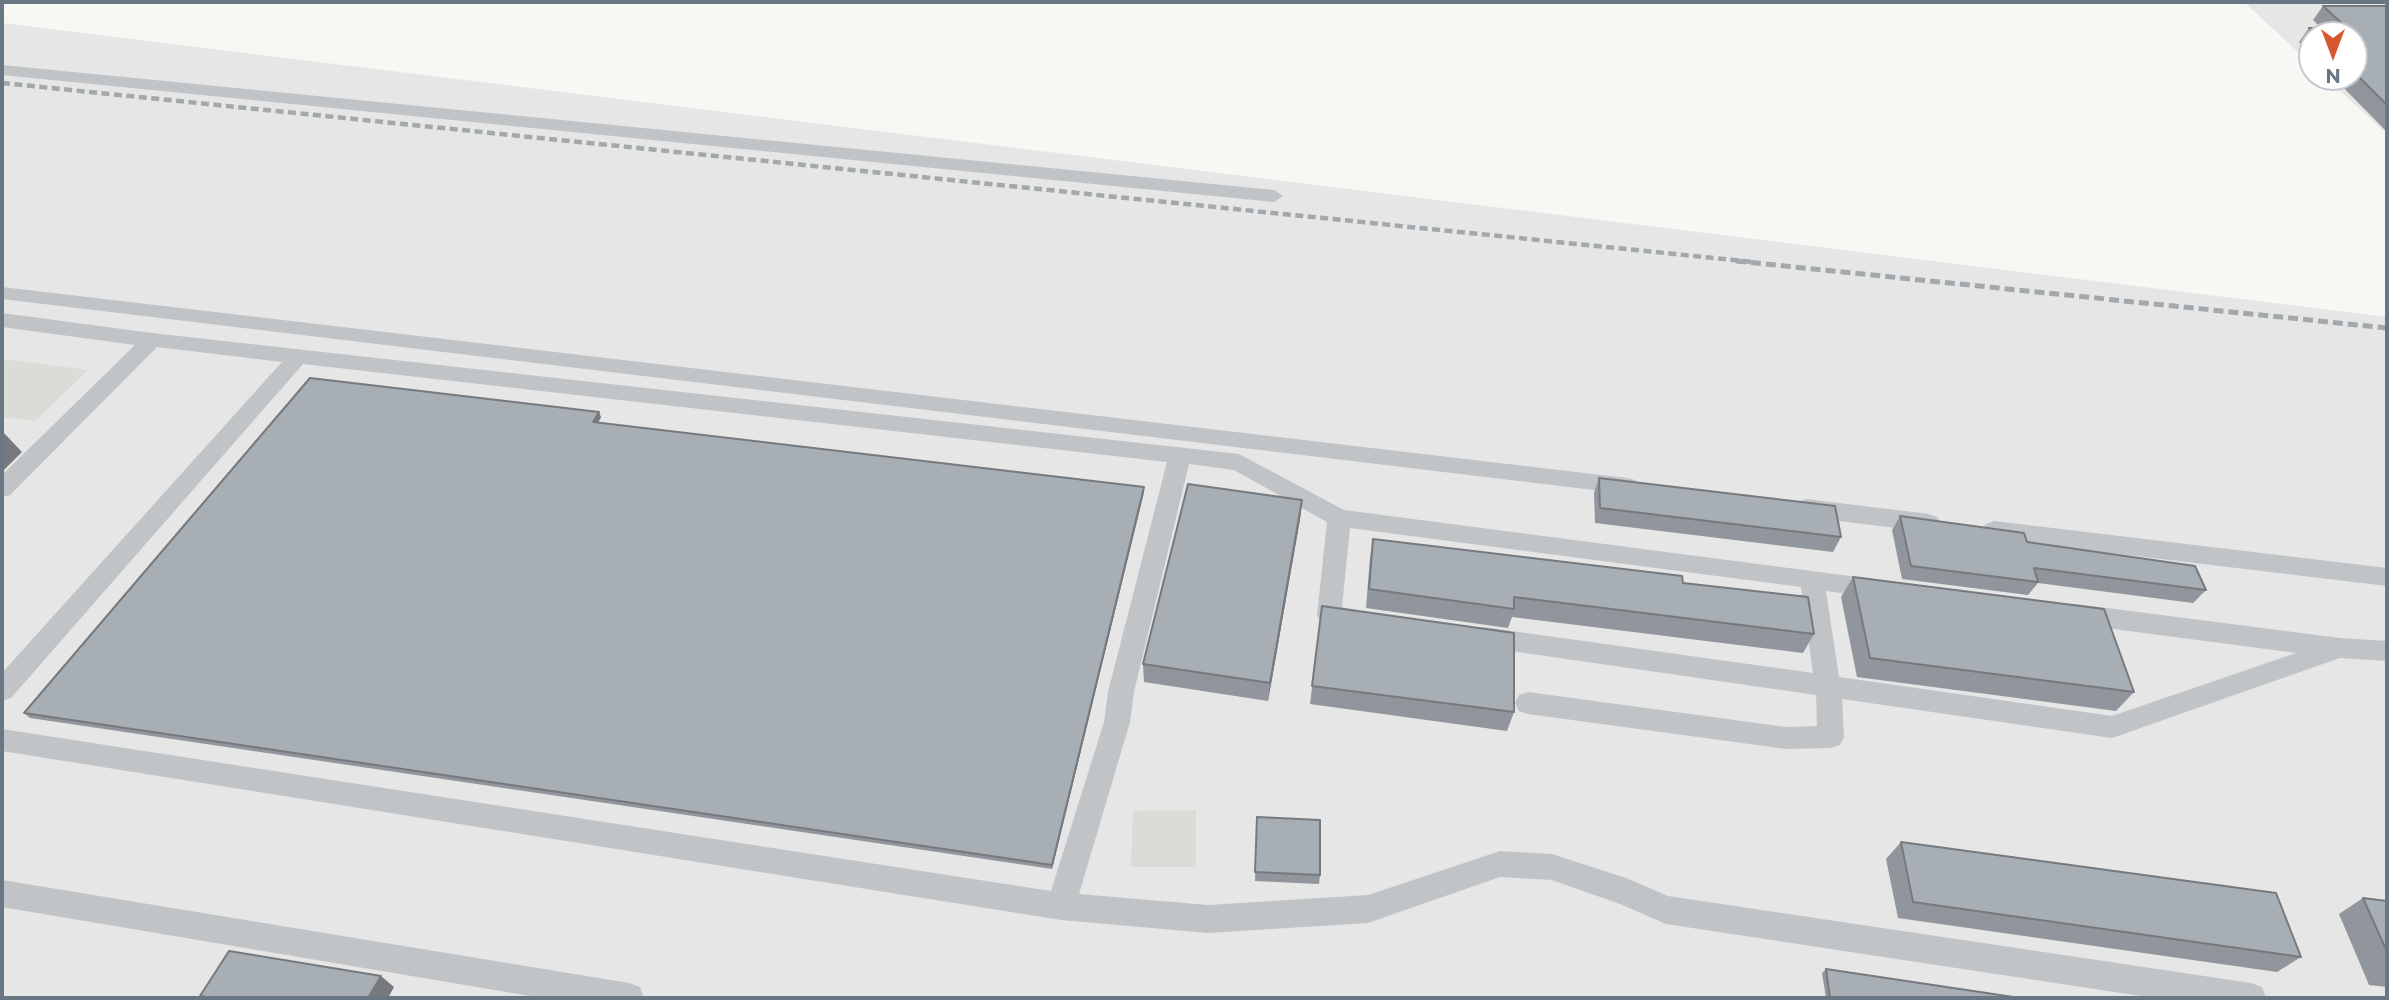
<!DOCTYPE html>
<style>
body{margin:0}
#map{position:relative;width:2389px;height:1000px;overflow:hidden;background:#f7f7f4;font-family:Montserrat,sans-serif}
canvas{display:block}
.frame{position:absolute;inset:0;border:4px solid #687783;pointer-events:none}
.north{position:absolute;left:2298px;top:21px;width:70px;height:70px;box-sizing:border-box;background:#fff;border:2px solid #c3c9cd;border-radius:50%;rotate:180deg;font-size:19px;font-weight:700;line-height:28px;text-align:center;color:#687783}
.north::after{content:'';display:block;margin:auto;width:24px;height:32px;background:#d85733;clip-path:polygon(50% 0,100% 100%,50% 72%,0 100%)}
</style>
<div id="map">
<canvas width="2389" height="1000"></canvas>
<div class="frame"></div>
<div class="north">N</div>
</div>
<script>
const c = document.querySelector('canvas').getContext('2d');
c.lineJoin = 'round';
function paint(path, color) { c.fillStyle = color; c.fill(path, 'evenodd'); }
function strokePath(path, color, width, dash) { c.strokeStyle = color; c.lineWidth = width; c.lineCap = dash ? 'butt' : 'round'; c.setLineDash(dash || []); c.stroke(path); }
const built = new Path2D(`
 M2244,2H2387V134L2325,77H2354V35H2312V65Z
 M2,23L2387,317V998H2Z`);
const green = new Path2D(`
 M2,359L88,370L35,421L2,417Z
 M1196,810V867H1131L1133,811Z`);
const minor = new Path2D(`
 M2,65L1274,190L1283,196L1274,202L2,75Z
 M2,287L1627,478L1635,480L1638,486L1635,492L1627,494L2,299Z
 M2,313L152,333L1239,454L1344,510L1888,581L1891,588L1888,595L1879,598L1826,591L1839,677L2112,716L2296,653L2076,624L2067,621L2064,614L2067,607L2076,604L2340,638L2387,641V661L2340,658L2112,738L1842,699L1844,737L1840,745L1831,748L1786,749L1528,714L1519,711L1515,703L1519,695L1528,692L1786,727L1817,726L1816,695L1483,647L1474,644L1471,637L1474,630L1483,627L1813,673L1801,587L1350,528L1342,607L1361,611L1364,618L1361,625C1348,629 1333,626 1320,622L1317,615L1327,522L1234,470L1189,464L1134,692L1130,722L1079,894L1208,905L1368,895L1500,851L1552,854L1626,878L1668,896L2251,983L2262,987L2266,998H2154L1666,924L1620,904L1552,880L1500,877L1368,923L1208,933L1061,920L2,751V729L1051,891L1104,722L1108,692L1167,462L303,364L11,698L2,701V673L282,362L157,347L10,495L2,497V475L135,345L2,327Z
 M1806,499L1929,514L1937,517L1941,523L1937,529L1929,532L1806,517L1798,514L1795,508L1798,502Z
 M1994,521L2387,568V586L1994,539L1986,536L1982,530L1986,524Z
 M2,880L629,983L640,987L644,998H542L2,907Z`);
const railFar1 = new Path2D(`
 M2,83L1753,262`);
const rail = new Path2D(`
 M1736,261L2387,328`);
const wall = new Path2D(`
 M2323,6H2387V132L2333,77H2354V35H2312V56L2299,42L2309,28H2321L2313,20Z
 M601,417L598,423L1144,492L1052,869L30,718L24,713Z
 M1599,478L1841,537L1833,552L1595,523L1594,493Z
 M1302,500L1300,519L1268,701L1144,682L1143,664Z
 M1900,516L2027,542L2206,590L2193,603L2038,583L2028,595L1902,579L1892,530Z
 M1373,539L1683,583L1814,634L1803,653L1512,617L1508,628L1366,608L1370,558Z
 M1853,577L2134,692L2116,711L1857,677L1841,597Z
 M1322,606L1514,712L1507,731L1310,704Z
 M1257,817L1320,875L1319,884L1255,881Z
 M1901,842L2301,957L2277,972L1898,918L1886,859Z
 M2363,898L2387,901V987L2369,985L2339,914Z
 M1826,969L2020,998H1826L1822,973Z`);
const shadedWall = new Path2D(`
 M599,412L601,417L595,427L593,422Z
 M3,432L22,452L2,472V433Z
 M1144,487V492L1052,869V865Z
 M1302,500L1300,519L1268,701L1270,683Z
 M381,976L394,987L388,998H368Z`);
const building = new Path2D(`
 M2323,6H2387V105L2354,72V35H2316L2309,28H2347Z
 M310,378L599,412L593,422L1144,487L1052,865L24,713Z
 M1599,478L1835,506L1841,537L1600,508Z
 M1188,484L1302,500L1270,683L1143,664Z
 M1900,516L2024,533L2027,542L2195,566L2206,590L2034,568L2038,582L1911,566Z
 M1373,539L1682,576L1683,583L1808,597L1814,634L1514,597V609L1369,589Z
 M1853,577L2104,609L2134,692L1870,658Z
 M1322,606L1514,633V712L1312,686Z
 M1257,817L1320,820V875L1255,872Z
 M1901,842L2276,893L2301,957L1913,902Z
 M2363,898L2387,901V952Z
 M229,951L381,976L368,998H213L200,996Z
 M1826,969L2020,998H1830Z`);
paint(built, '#e5e6e5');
paint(green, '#d9ddd5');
paint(minor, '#c0c4c7');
strokePath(railFar1, '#a2a8ac', 4.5, [8, 4.5]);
strokePath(rail, '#a2a8ac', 5, [10, 5]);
paint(wall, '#90969b');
paint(shadedWall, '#767a7e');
paint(building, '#a8afb4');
strokePath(building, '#767a7e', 2);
</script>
